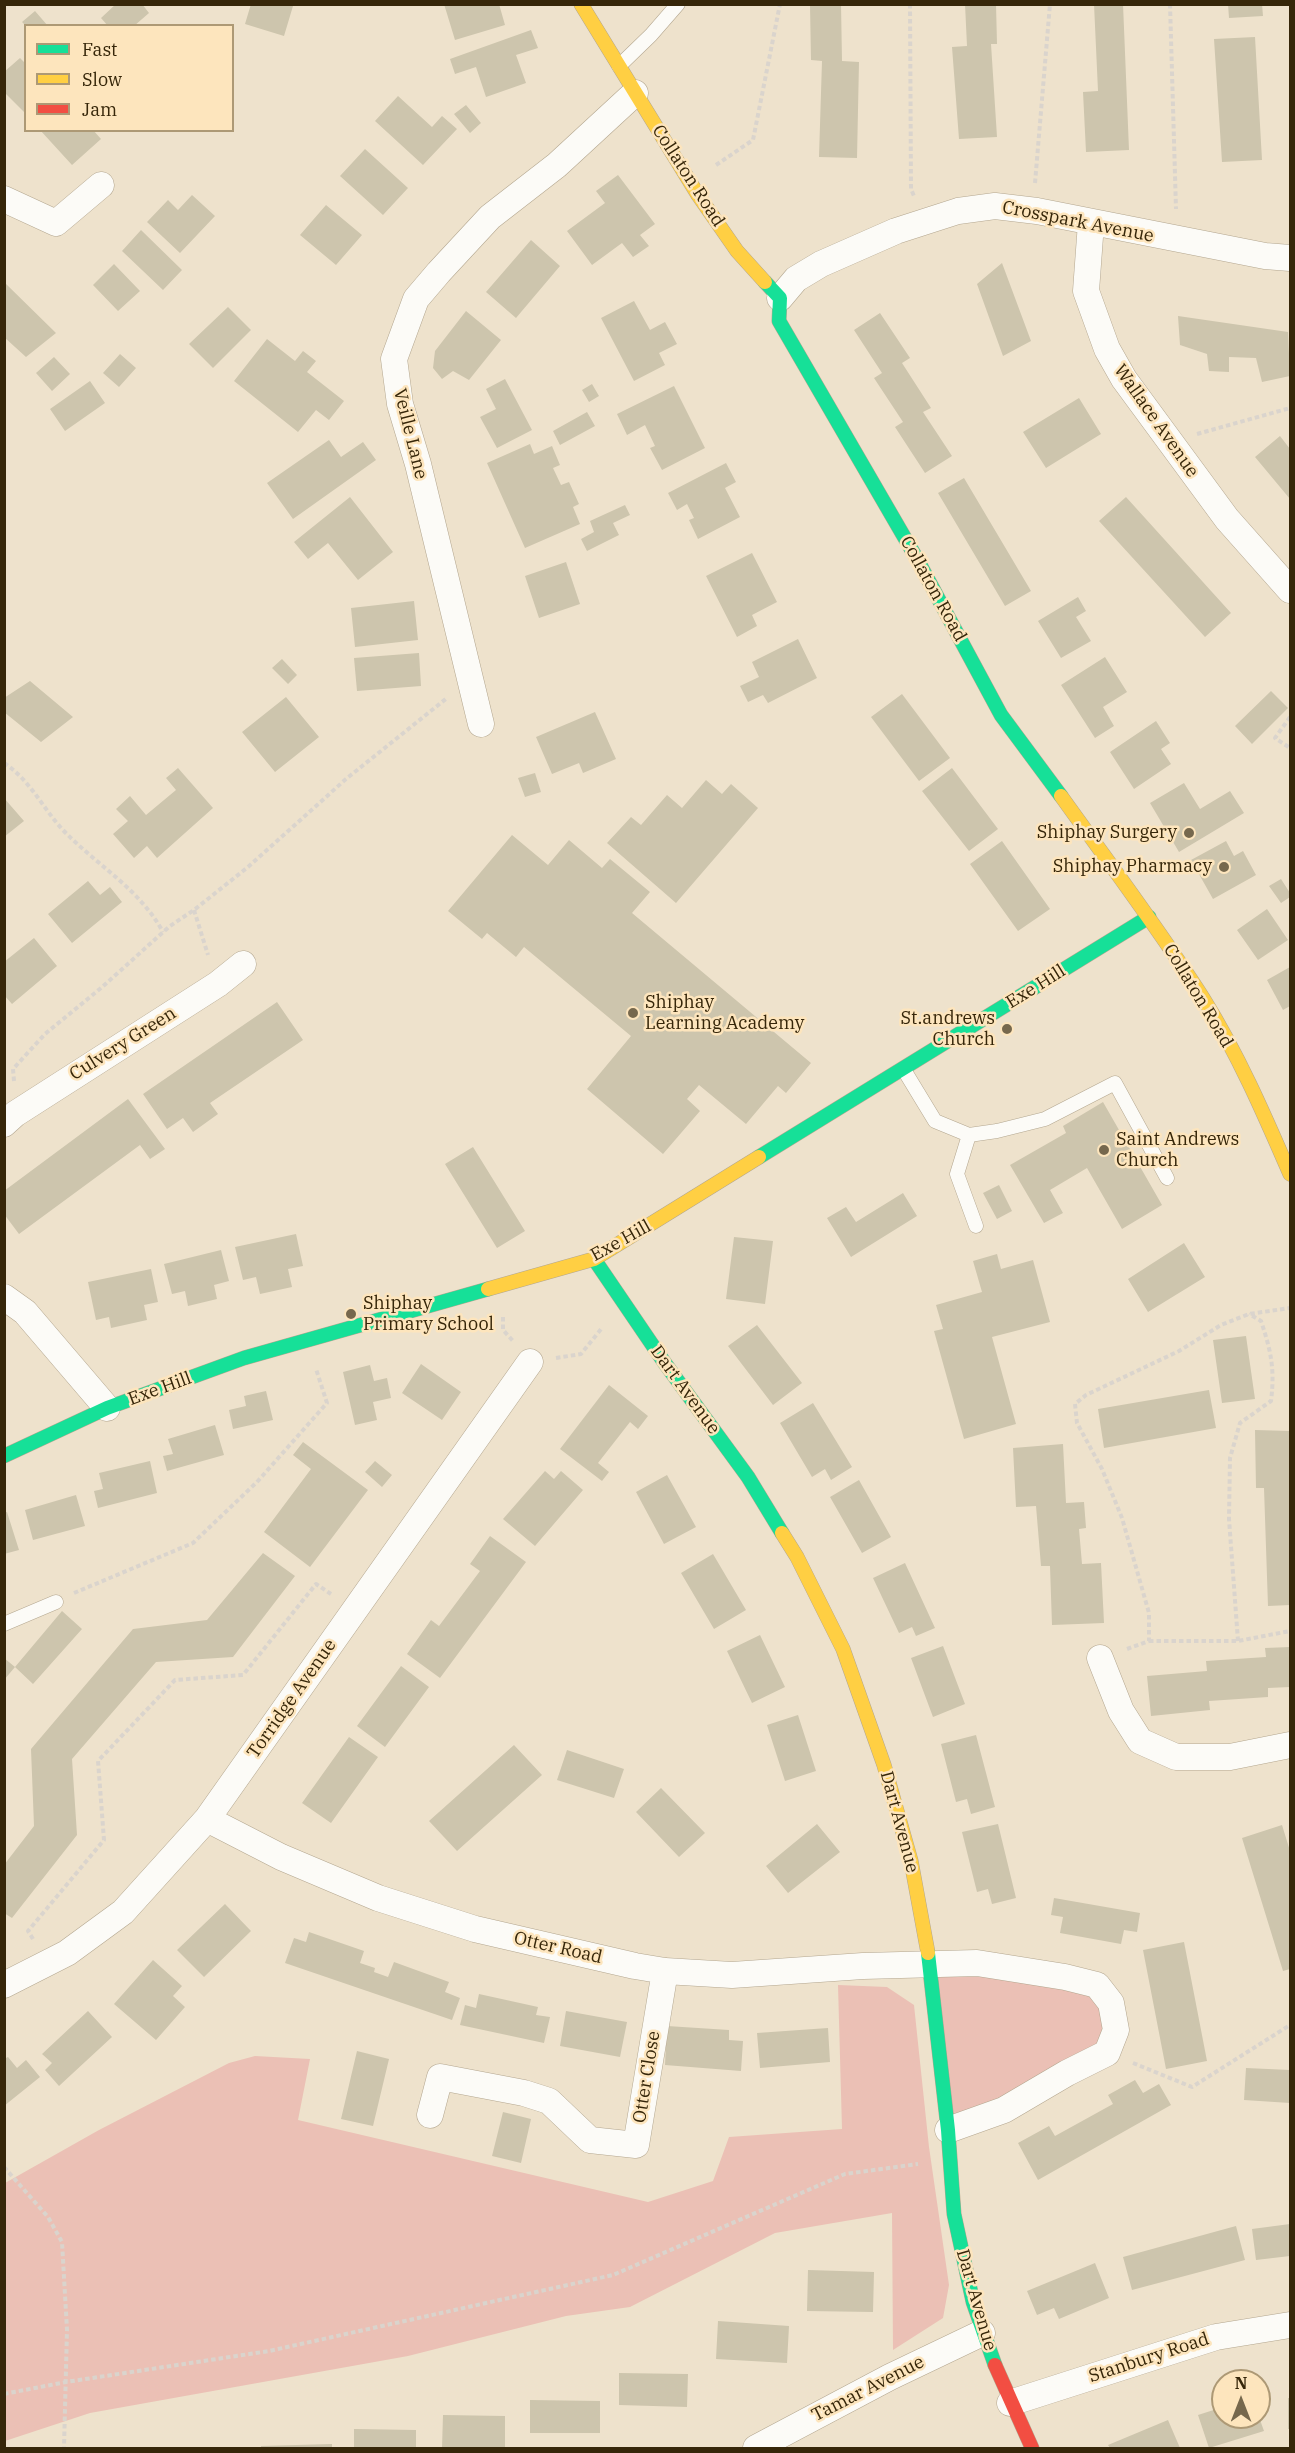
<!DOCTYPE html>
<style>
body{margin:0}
#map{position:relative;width:1295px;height:2453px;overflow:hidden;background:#eee2cc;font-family:"IBM Plex Serif",serif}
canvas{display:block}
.frame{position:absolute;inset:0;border:6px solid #362609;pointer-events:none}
.legend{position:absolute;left:24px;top:24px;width:210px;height:108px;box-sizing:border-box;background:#fde5bd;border:2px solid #ad9975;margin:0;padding:8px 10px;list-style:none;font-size:18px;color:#362609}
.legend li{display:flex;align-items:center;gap:12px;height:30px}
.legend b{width:30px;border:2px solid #ad9975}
.north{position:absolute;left:1211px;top:2369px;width:60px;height:60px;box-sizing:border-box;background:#fde5bd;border:2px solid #ad9975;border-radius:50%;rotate:0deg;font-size:16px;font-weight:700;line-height:24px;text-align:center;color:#362609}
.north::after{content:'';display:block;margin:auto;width:21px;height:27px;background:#76684d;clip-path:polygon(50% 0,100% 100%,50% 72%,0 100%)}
</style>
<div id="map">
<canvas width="1295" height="2453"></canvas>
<div class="frame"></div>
<ul class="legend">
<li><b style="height:8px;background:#16e098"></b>Fast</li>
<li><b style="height:8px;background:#ffcf43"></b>Slow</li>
<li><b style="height:8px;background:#f24e42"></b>Jam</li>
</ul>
<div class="north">N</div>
</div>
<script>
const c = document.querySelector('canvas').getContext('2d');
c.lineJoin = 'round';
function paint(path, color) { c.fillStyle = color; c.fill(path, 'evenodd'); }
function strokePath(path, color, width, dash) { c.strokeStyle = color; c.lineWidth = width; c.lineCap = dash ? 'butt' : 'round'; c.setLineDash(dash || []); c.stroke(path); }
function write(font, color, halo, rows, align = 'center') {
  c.font = font + ' "IBM Plex Serif",serif'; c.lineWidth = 5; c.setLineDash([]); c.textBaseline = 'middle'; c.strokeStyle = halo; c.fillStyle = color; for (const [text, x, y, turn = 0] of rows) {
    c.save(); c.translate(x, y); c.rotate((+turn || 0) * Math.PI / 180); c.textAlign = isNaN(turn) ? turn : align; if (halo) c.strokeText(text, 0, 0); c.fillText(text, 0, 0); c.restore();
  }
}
const green = new Path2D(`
 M930,1966L1097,1985L1107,2053L948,2130Z
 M838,1985L887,1987L914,2005L929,2147L949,2285L943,2318L893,2350L892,2213L775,2233L630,2307L566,2316L408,2356L90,2413L5,2441V2183L99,2130L229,2063L255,2056L310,2059L298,2120L648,2202L713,2181L729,2137L842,2129Z`);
const building = new Path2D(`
 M116,4H142L149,13L134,26H108L101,18Z
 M251,4L293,6L284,36L245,24Z
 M444,4H499L505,25L455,40Z
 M826,4H841L842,61L859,62L857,158L819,157L822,61L811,60L810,5Z
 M965,4H996L997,44H991L997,137L959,139L952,47L967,46Z
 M1094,4H1123L1129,150L1086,152L1083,92L1098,91Z
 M1228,4H1262L1263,16L1229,18Z
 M35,11L48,26H26L22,22Z
 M531,30L538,48L516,55L526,83L486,97L476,67L455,74L450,59Z
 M1255,37L1262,160L1222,162L1214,39Z
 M20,58L26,64V114L4,92V72Z
 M398,96L432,127L442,116L457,129L423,165L375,121Z
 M466,105L481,123L470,133L454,114Z
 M40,130H93L101,139L72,165Z
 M365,149L408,188L383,215L340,176Z
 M618,175L655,224L640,235L649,246L633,257L622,243L592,265L567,231L605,203L596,191Z
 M192,195L215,216L180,253L147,222L168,200L178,210Z
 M326,205L362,235L336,265L300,235Z
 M141,230L182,270L163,290L122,251Z
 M531,240L560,266L516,318L486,292Z
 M1002,263L1031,341L1003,356L977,284Z
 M114,264L140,291L118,311L93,285Z
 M4,282L56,333L26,357L4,337Z
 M634,301L650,330L665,322L677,344L659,353L665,365L634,381L601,318Z
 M228,307L251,330L213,368L189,344Z
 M466,311L501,340L469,380L453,371L442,379L433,368L435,351Z
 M880,313L910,358L902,363L931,408L923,412L952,456L925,473L895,427L903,422L874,378L882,373L854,330Z
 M1178,316L1288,332L1290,376L1262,382L1256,358L1229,357V372L1209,371L1207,354L1180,345Z
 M267,339L295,361L303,351L316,361L307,372L344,401L329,420L316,410L298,432L234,381Z
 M120,354L136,368L119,387L103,373Z
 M54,357L70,374L52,391L36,373Z
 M505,379L532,430L497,448L480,417L496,409L486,389Z
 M90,381L105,403L65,431L50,409Z
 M592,384L599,396L589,402L582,390Z
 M674,386L705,448L662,470L650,448L655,446L645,425L627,435L617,414Z
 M1079,398L1101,434L1046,468L1023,432Z
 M587,412L595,426L560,445L553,431Z
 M1280,436L1290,449V499L1255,457Z
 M329,440L341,457L363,442L376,460L293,519L267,483Z
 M530,444L534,454L552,446L560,465L553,468L561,485L569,482L579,504L573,507L580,524L525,548L487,463Z
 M726,463L736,482L725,488L740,517L698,539L689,520L694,518L687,504L677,510L668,493Z
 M964,478L1031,591L1005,606L938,493Z
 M350,497L393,552L358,580L328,543L308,559L294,542Z
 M1126,497L1231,613L1205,637L1099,521Z
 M625,505L630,515L613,523L619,535L587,551L581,539L594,532L590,521Z
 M752,553L777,602L752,615L757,626L737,637L706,576Z
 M566,562L580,604L539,618L525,576Z
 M1078,597L1086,611L1076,617L1091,641L1061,658L1038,621Z
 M414,601L418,640L355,647L351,608Z
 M798,639L817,678L768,703L763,695L748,702L740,686L759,677L752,662Z
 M419,653L421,686L357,691L354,658Z
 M1105,657L1127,692L1103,707L1114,726L1095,738L1061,685Z
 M282,659L297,675L288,684L272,668Z
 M30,681L73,717L41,742L4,712V698Z
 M1271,691L1288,708L1252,744L1235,726Z
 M902,694L950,758L919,781L871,717Z
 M286,697L319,737L275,772L242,732Z
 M595,712L616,759L583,773L579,763L552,774L536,737Z
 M1156,721L1170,743L1161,749L1171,764L1134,789L1110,752Z
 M178,768L213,808L157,858L147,846L134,858L113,834L128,821L116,809L130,796L146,815L176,790L166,778Z
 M952,768L998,829L969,851L922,791Z
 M535,773L541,792L525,797L518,778Z
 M706,780L722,794L731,784L758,808L676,903L607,843L631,817L641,825L667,795L682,808Z
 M1184,783L1200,809L1230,791L1244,813L1179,852L1150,803Z
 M4,798L24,821L4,837Z
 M512,835L548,865L569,840L602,868L610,859L650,892L632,913L811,1063L786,1093L778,1086L746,1124L699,1085L687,1099L700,1111L663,1154L587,1089L631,1036L524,947L516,957L487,933L482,939L448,911Z
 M1002,841L1050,909L1018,931L970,864Z
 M1226,841L1234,856L1243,851L1256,875L1213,899L1191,860Z
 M1281,879L1290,893V897L1281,903L1269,886Z
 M88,881L100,895L110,887L122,902L72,943L48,914Z
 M1267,909L1288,940L1258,960L1237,930Z
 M34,938L57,966L12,1004L4,995L6,980L4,962Z
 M1290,967V1006L1283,1010L1267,980Z
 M277,1002L303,1040L210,1103L218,1114L193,1132L183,1118L167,1129L143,1094Z
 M128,1099L165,1149L150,1159L140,1145L19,1234L4,1214V1191Z
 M1103,1102L1162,1205L1122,1229L1087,1168L1050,1190L1063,1213L1044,1223L1010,1165L1066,1133L1063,1126Z
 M473,1147L525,1231L497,1248L445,1164Z
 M999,1185L1012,1211L997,1219L983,1193Z
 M903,1193L917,1216L851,1257L827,1218L846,1207L856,1222Z
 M296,1234L303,1266L288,1269L292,1287L260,1294L256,1277L243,1280L235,1247Z
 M734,1237L773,1241L765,1304L726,1299Z
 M1184,1243L1205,1277L1148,1312L1128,1279Z
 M221,1250L229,1281L214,1285L217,1299L188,1306L185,1291L172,1294L164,1264Z
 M997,1254L1001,1269L1033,1260L1050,1322L992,1337L1016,1424L964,1439L934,1331L943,1329L936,1305L982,1292L973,1261Z
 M151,1269L158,1302L144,1305L147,1320L111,1328L109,1317L96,1320L88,1282Z
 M757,1325L802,1383L773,1405L728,1346Z
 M1246,1336L1255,1399L1222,1403L1213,1340Z
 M421,1364L461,1392L442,1420L402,1393Z
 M370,1365L374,1381L387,1378L391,1398L373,1402L377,1420L355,1425L343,1372Z
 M609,1385L648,1416L638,1429L630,1422L598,1463L609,1472L602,1481L560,1449Z
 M1209,1390L1216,1428L1104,1448L1098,1409Z
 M266,1391L273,1420L233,1429L229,1410L246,1406L244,1396Z
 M813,1403L852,1467L831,1480L825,1469L812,1477L780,1423Z
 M215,1425L224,1455L167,1471L163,1456L173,1454L168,1439Z
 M1255,1430L1290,1431V1605L1268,1606L1264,1488H1256Z
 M303,1442L368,1490L310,1567L264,1532L311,1469L293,1455Z
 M1063,1444L1066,1503L1084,1502L1086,1528L1079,1529L1082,1564L1101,1563L1104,1623L1052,1625L1050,1566H1041L1036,1506L1016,1507L1013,1448Z
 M150,1461L157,1493L98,1508L94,1491L103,1489L99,1473Z
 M375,1461L392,1475L382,1487L365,1472Z
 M545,1471L554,1479L561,1471L583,1490L535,1546L503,1519Z
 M667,1475L696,1527L664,1544L636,1492Z
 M859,1480L891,1537L862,1553L830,1497Z
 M76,1495L85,1526L33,1540L25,1510Z
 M7,1512L19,1550L4,1554V1513Z
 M490,1536L526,1562L440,1678L407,1654L431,1620L439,1626L480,1571L470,1564Z
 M263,1553L295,1576L233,1657L156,1662L72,1759L77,1835L12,1918L4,1913V1865L34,1826L31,1749L133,1629L207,1620Z
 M713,1554L746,1610L714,1629L681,1573Z
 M905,1563L935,1628L916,1636L912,1627L899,1633L873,1578Z
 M62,1611L82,1629L33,1684L15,1667Z
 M760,1635L785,1687L752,1703L727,1651Z
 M943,1646L965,1704L933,1717L911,1658Z
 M1290,1647V1687L1268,1688V1697L1209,1701L1210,1710L1151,1716L1147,1676L1207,1671L1206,1661L1266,1657L1265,1648Z
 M4,1658L15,1667L4,1680Z
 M401,1666L429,1687L385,1747L357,1726Z
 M798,1715L816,1771L785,1781L767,1725Z
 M976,1735L995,1807L971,1814L967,1799L956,1802L941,1744Z
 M349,1737L378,1757L331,1823L302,1803Z
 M514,1745L542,1775L457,1851L429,1821Z
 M567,1750L624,1769L614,1798L557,1780Z
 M661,1788L705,1833L679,1857L636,1812Z
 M817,1824L840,1852L788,1893L766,1866Z
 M998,1824L1016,1898L992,1904L988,1889L977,1892L962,1832Z
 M1282,1825L1290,1851V1969L1283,1971L1242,1838Z
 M1054,1898L1140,1913L1137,1932L1124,1930L1121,1944L1060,1933L1063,1917L1051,1915Z
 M225,1904L251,1931L204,1977L177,1950Z
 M309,1932L364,1951L360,1963L375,1968L374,1972L388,1977L394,1962L449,1982L445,1992L460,1998L452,2020L285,1963L294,1938L306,1942Z
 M1184,1942L1207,2061L1166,2069L1143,1950Z
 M153,1960L182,1986L173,1996L185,2007L156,2040L114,2004Z
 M479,1994L538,2007L536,2015L550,2017L544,2043L460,2025L465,2005L476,2008Z
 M88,2011L112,2037L59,2086L45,2070L52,2063L42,2054Z
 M566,2011L627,2022L620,2057L560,2046Z
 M667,2026L729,2030V2040L743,2041L741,2071L665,2065Z
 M828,2028L830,2062L760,2068L757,2033Z
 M357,2051L389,2059L373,2126L341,2119Z
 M8,2057L17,2068L26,2060L40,2077L4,2106V2059Z
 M1246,2068L1290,2070V2103L1244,2100Z
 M1135,2080L1143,2093L1159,2084L1171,2105L1038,2180L1018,2143L1049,2126L1055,2136L1113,2104L1108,2095Z
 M503,2112L531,2119L521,2163L492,2156Z
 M1290,2224V2256L1256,2260L1252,2229Z
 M1236,2226L1245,2260L1132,2290L1123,2257Z
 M1095,2263L1109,2298L1059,2319L1054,2308L1037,2315L1027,2291Z
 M808,2270L874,2272L873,2312L807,2311Z
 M718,2321L789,2326L787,2363L716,2359Z
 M619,2373L688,2374L687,2407L619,2405Z
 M1288,2398H1290V2429H1288Z
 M530,2400L600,2401V2433H530Z
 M1223,2407V2417H1259L1264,2431L1209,2448L1198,2415Z
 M443,2415L505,2416V2448H442Z
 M1168,2420L1180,2448H1110L1108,2445Z
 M354,2429L416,2430V2448H354Z
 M332,2444V2448H261V2446Z`);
const path = new Path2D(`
 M910,4L911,189L914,196
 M1170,4L1176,209
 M716,165L753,140L780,4
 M1035,183L1050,4
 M1197,434L1290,408
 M1290,717L1275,738L1290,748
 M4,763C30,780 42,807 62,829C96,865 139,888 163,932
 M194,910L208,955
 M14,1081L13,1069L45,1034L101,988L170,926L194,910L248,867L346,779L447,698
 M503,1317V1330L514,1342
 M556,1358L581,1354L602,1328
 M74,1593L193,1543L257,1482L327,1403L316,1369
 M1149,1641H1238L1290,1631
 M1238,1641L1229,1519L1230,1458L1240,1423L1271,1401C1275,1369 1271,1351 1261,1321L1249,1314
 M1127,1649L1149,1641V1613L1122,1518L1102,1469L1077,1423L1075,1404L1086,1395L1179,1351L1221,1325L1249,1314L1290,1308
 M33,1939L28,1931L104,1840L98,1761L175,1680L243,1675L316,1584L331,1594
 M1133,2063L1192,2087L1290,2025
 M4,2167L48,2217L62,2242L67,2330L64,2448
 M4,2394L66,2382L269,2351L613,2275L845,2174L918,2164`);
const lane = new Path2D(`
 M619,66L651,35L678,4
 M904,1070L935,1121L969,1135L997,1131L1045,1119L1115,1083L1167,1178
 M969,1135L957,1174L976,1226
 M4,1624L56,1602`);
const street = new Path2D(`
 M4,199L56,223L101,185
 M1091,223L1086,291L1107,349L1124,379L1227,519L1290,590
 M780,298L796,279L821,264L896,231L958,211L995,206L1037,211L1265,256L1290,258
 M481,724L418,464L400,404L394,359L416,299L439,272L490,217L557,165L635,93
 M4,1124L15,1114L218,984L243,964
 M4,1297L25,1312L107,1408
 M1100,1658L1121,1711L1140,1741L1176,1757H1230L1290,1745
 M207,1819L281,1857L378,1898L475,1929L635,1966L665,1971L732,1975L863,1966L977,1963L1065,1977L1097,1985L1111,2003L1116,2030L1107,2053L1067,2073L1004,2110L948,2130
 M4,1985L67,1953L123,1912L207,1819L530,1362
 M430,2115L440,2077L524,2093L549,2101L590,2140L636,2145L665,1971
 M1010,2403L1216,2337L1290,2325
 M756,2448L890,2377L982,2333`);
const fast = new Path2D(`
 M765,282L780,298L779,321L917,559L1001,715L1061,796
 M759,1157L1149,917
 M594,1259L664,1362L748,1477L782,1533
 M4,1456L107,1408L244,1358L488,1289
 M928,1953L948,2130L954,2214L973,2302L995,2365`);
const slow = new Path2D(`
 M581,4L698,195L737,251L765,282
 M1061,796C1109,863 1159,929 1203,998C1238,1054 1264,1114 1290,1174
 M488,1289L594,1259L759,1157
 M782,1533L797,1557L843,1649L884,1765L911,1861L928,1953`);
const jam = new Path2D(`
 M995,2365L1032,2448`);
const markers = [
 [1189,833,6,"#76684d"],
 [1224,867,6,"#76684d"],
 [633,1013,6,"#76684d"],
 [1007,1029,6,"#76684d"],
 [1104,1150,6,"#76684d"],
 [351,1314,6,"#76684d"]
];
const streetNames = [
 ["Collaton Road",688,176,57],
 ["Crosspark Avenue",1078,222,11],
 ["Wallace Avenue",1156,421,55],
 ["Veille Lane",410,434,76],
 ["Collaton Road",933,589,61],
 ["Exe Hill",1036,987,-32],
 ["Collaton Road",1198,996,59],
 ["Culvery Green",123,1044,-32],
 ["Exe Hill",621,1241,-29],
 ["Exe Hill",160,1389,-20],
 ["Dart Avenue",685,1390,54],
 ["Torridge Avenue",292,1699,-55],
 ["Dart Avenue",899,1822,75],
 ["Otter Road",558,1948,13],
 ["Otter Close",647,2077,-81],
 ["Dart Avenue",976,2300,74],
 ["Stanbury Road",1149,2358,-18],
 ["Tamar Avenue",868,2389,-27]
];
const poiNames = [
 ["Shiphay Surgery",1177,833],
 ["Shiphay Pharmacy",1212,867],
 ["Shiphay",645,1003,"left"],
 ["Learning Academy",645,1024,"left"],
 ["St.andrews",995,1019],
 ["Church",995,1040],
 ["Saint Andrews",1116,1140,"left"],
 ["Church",1116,1161,"left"],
 ["Shiphay",363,1304,"left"],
 ["Primary School",363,1325,"left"]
];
paint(green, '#ebc0b5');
paint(building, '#cdc5ad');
strokePath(lane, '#b3a68f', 15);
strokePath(street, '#b3a68f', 27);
strokePath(fast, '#b3a68f', 15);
strokePath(slow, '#b3a68f', 15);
strokePath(jam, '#b3a68f', 15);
strokePath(path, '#dad4cd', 4, [4.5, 3]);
strokePath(lane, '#fcfbf7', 14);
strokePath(street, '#fcfbf7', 26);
strokePath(fast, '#16e098', 14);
strokePath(slow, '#ffcf43', 14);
strokePath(jam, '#f24e42', 14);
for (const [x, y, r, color] of markers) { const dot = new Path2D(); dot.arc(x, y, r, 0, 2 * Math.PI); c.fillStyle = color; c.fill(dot); strokePath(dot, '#fde5bd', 2); }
write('18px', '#362609', '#fde5bd', streetNames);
write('18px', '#362609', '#fde5bd', poiNames, 'right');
</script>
